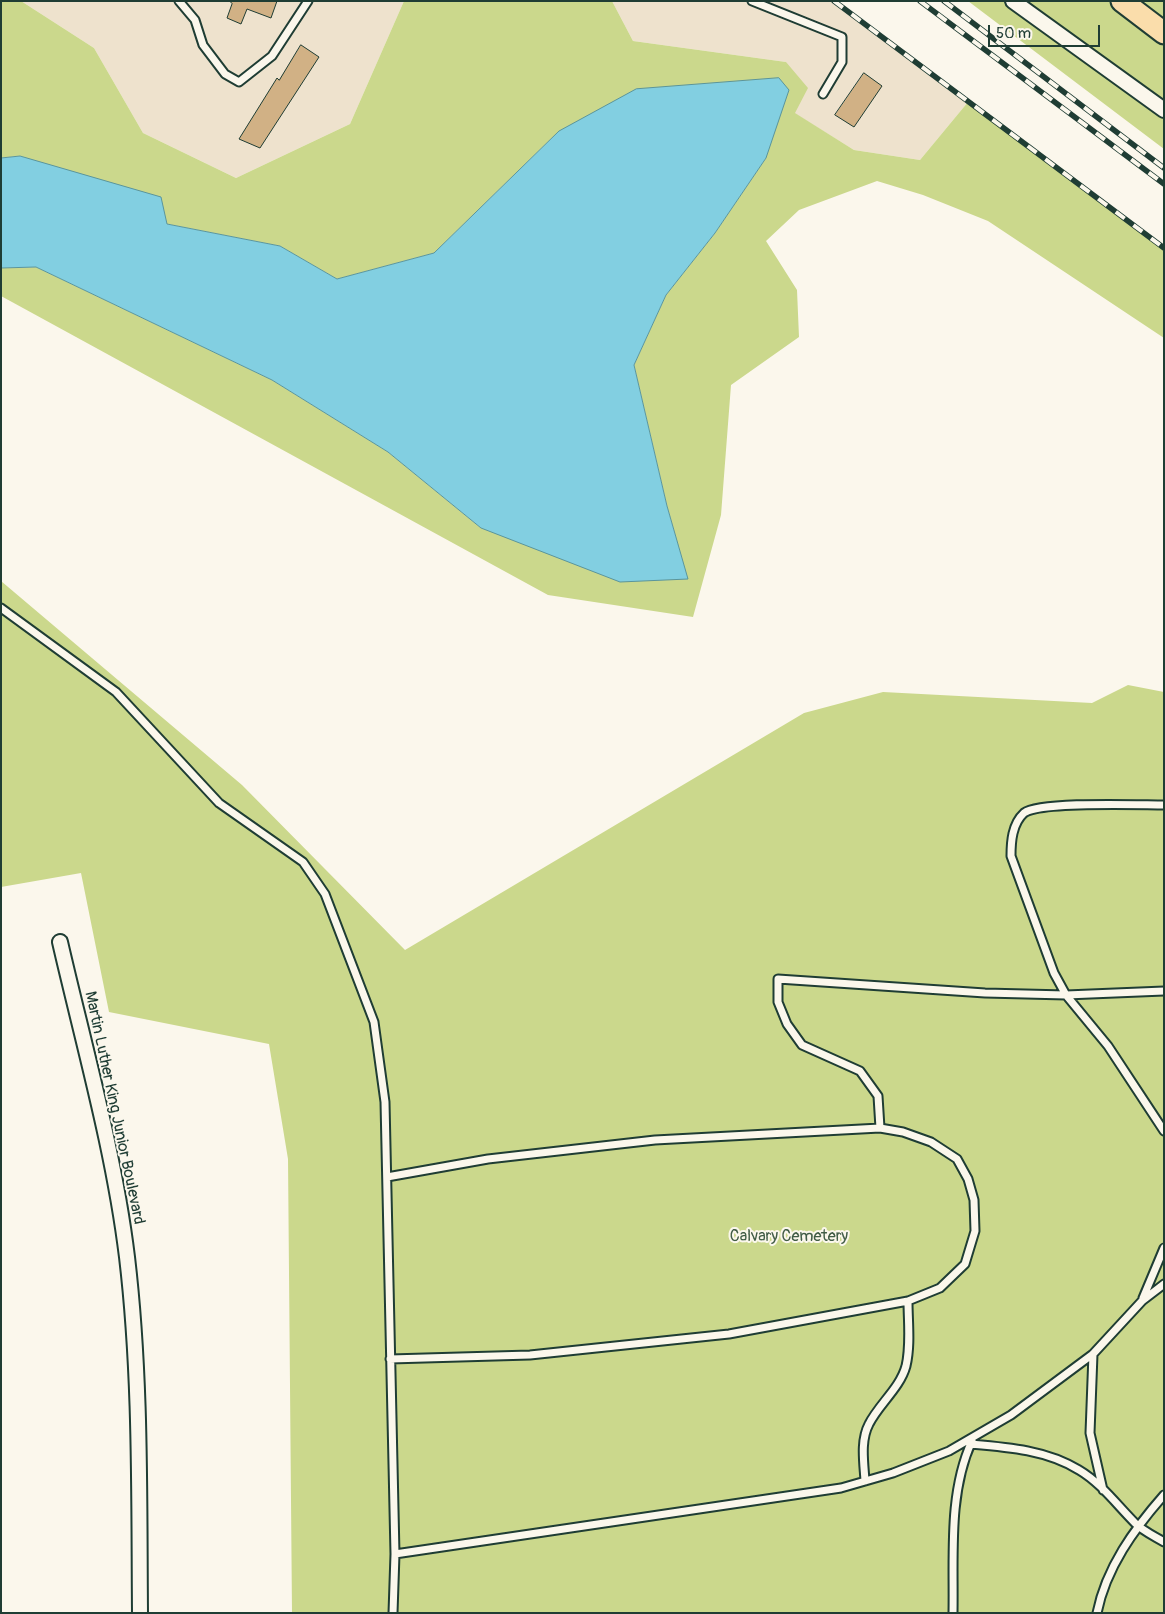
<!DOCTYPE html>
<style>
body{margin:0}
#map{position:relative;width:1165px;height:1614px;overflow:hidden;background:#fbf7ec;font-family:Pangolin,sans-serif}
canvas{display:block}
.frame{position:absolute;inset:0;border:2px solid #1f3d34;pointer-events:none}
.scale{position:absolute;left:988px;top:25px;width:112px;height:22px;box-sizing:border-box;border:2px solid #1f3d34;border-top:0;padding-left:6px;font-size:15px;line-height:18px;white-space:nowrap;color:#1f3d34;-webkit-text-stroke:4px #fbf7ec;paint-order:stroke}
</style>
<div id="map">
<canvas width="1165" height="1614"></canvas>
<div class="frame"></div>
<div class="scale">50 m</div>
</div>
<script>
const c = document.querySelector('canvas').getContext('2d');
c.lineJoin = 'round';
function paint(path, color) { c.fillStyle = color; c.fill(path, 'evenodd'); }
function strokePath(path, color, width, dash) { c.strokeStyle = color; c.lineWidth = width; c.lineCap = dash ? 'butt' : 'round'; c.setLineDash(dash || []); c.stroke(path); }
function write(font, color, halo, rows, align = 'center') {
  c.font = font + ' Pangolin,sans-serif'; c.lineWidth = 4; c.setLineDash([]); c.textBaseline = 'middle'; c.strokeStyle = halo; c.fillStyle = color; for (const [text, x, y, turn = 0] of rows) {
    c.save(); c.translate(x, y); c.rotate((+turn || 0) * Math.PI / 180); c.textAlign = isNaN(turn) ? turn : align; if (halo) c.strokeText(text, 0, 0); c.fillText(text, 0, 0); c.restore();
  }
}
const built = new Path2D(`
 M21,1H404L350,124L236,178L143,133L94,48Z
 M612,1H834L968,102L920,160L854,150L794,113L786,62L633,41Z`);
const green = new Path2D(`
 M1,1H21L94,48L143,133L236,178L350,124L404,1H612L633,41L786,62L808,88L795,113L854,150L920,160L968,102L1164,248V338L988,221L923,195L877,181L799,210L766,241L797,290L799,337L731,385L721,515L693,617L548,595L1,296V268L36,267L272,380L388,452L481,528L687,578L667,506L634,365L666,295L715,233L766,158L559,131L434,253L337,279L280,246L167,224L20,156L1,158Z
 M968,1H1164V149Z
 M1,581L242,785L405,950L804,713L883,692L1092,703L1128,685L1164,692V1613H292L288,1159L269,1044L109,1012L81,873L1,887Z`);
const water = new Path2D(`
 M779,78L789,90L766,158L715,233L666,295L634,365L667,506L688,579L620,582L481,528L388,452L272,380L36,267L1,268V158L20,156L161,197L167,224L280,246L337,279L434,253L559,131L636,89Z`);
const building = new Path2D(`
 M230,1H277L271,18L247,9L241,24L227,18L232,4Z
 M301,45L319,57L260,148L239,139L277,78L279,80Z
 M864,73L882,86L854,127L835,115Z`);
const lane = new Path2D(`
 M179,1L195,20L203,45L225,74L239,82L272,56L308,1
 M752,1L842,37V62L823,94
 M1,608L116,692L219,803L303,862L325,894L374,1022L385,1102L395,1554L393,1613
 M1164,805C1139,805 1040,801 1024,813C1012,824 1011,842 1011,856L1054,973L1066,995L1108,1046L1164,1131
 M880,1128L878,1096L860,1071L802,1045L787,1024L778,1002V979L985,993L1066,995L1164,991
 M387,1177L488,1159L655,1140L880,1128L903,1132L931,1142L957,1159L968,1179L974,1200L975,1231L965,1264L940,1288L908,1301L729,1334L530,1355L390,1359
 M1143,1298L1164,1248
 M1093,1354L1090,1433L1103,1490
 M971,1444C1007,1447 1047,1450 1079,1470C1101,1483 1117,1505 1135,1523C1143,1531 1154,1536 1164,1542
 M865,1481C864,1463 860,1441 869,1424C879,1404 900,1388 906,1366C911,1345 908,1322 908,1301
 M395,1554L841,1488L893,1473L949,1451L1011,1415L1093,1354L1142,1301L1164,1284
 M953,1613C954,1556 948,1493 972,1441
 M1097,1613C1106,1568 1134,1529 1164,1495`);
const street = new Path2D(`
 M1013,1L1164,110
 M60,942C84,1046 114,1151 127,1257C141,1375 139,1494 140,1613`);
const primary = new Path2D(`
 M1122,1L1164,33`);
const rail = new Path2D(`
 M834,1L1164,248
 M920,1L1164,184
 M944,1L1164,168`);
const streetNames = [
 ["Martin Luther King Junior Boulevard",114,1108,78]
];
const parkNames = [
 ["Calvary Cemetery",789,1237]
];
paint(built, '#eee2cd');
paint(green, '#cbd88c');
paint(water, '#82cfe1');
strokePath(water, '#5a959c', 1);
paint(building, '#d1b185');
strokePath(building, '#1f3d34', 1);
strokePath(lane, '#1f3d34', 11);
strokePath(street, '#1f3d34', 18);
strokePath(primary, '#1f3d34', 25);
strokePath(lane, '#fbf7ec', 7);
strokePath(street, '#fbf7ec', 14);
strokePath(primary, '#faddab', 21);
strokePath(rail, '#1f3d34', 5.5);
strokePath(rail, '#fbf7ec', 4, [11]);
write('16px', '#1f3d34', '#fbf7ec', streetNames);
write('16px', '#415c46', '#fbf7ec', parkNames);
</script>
